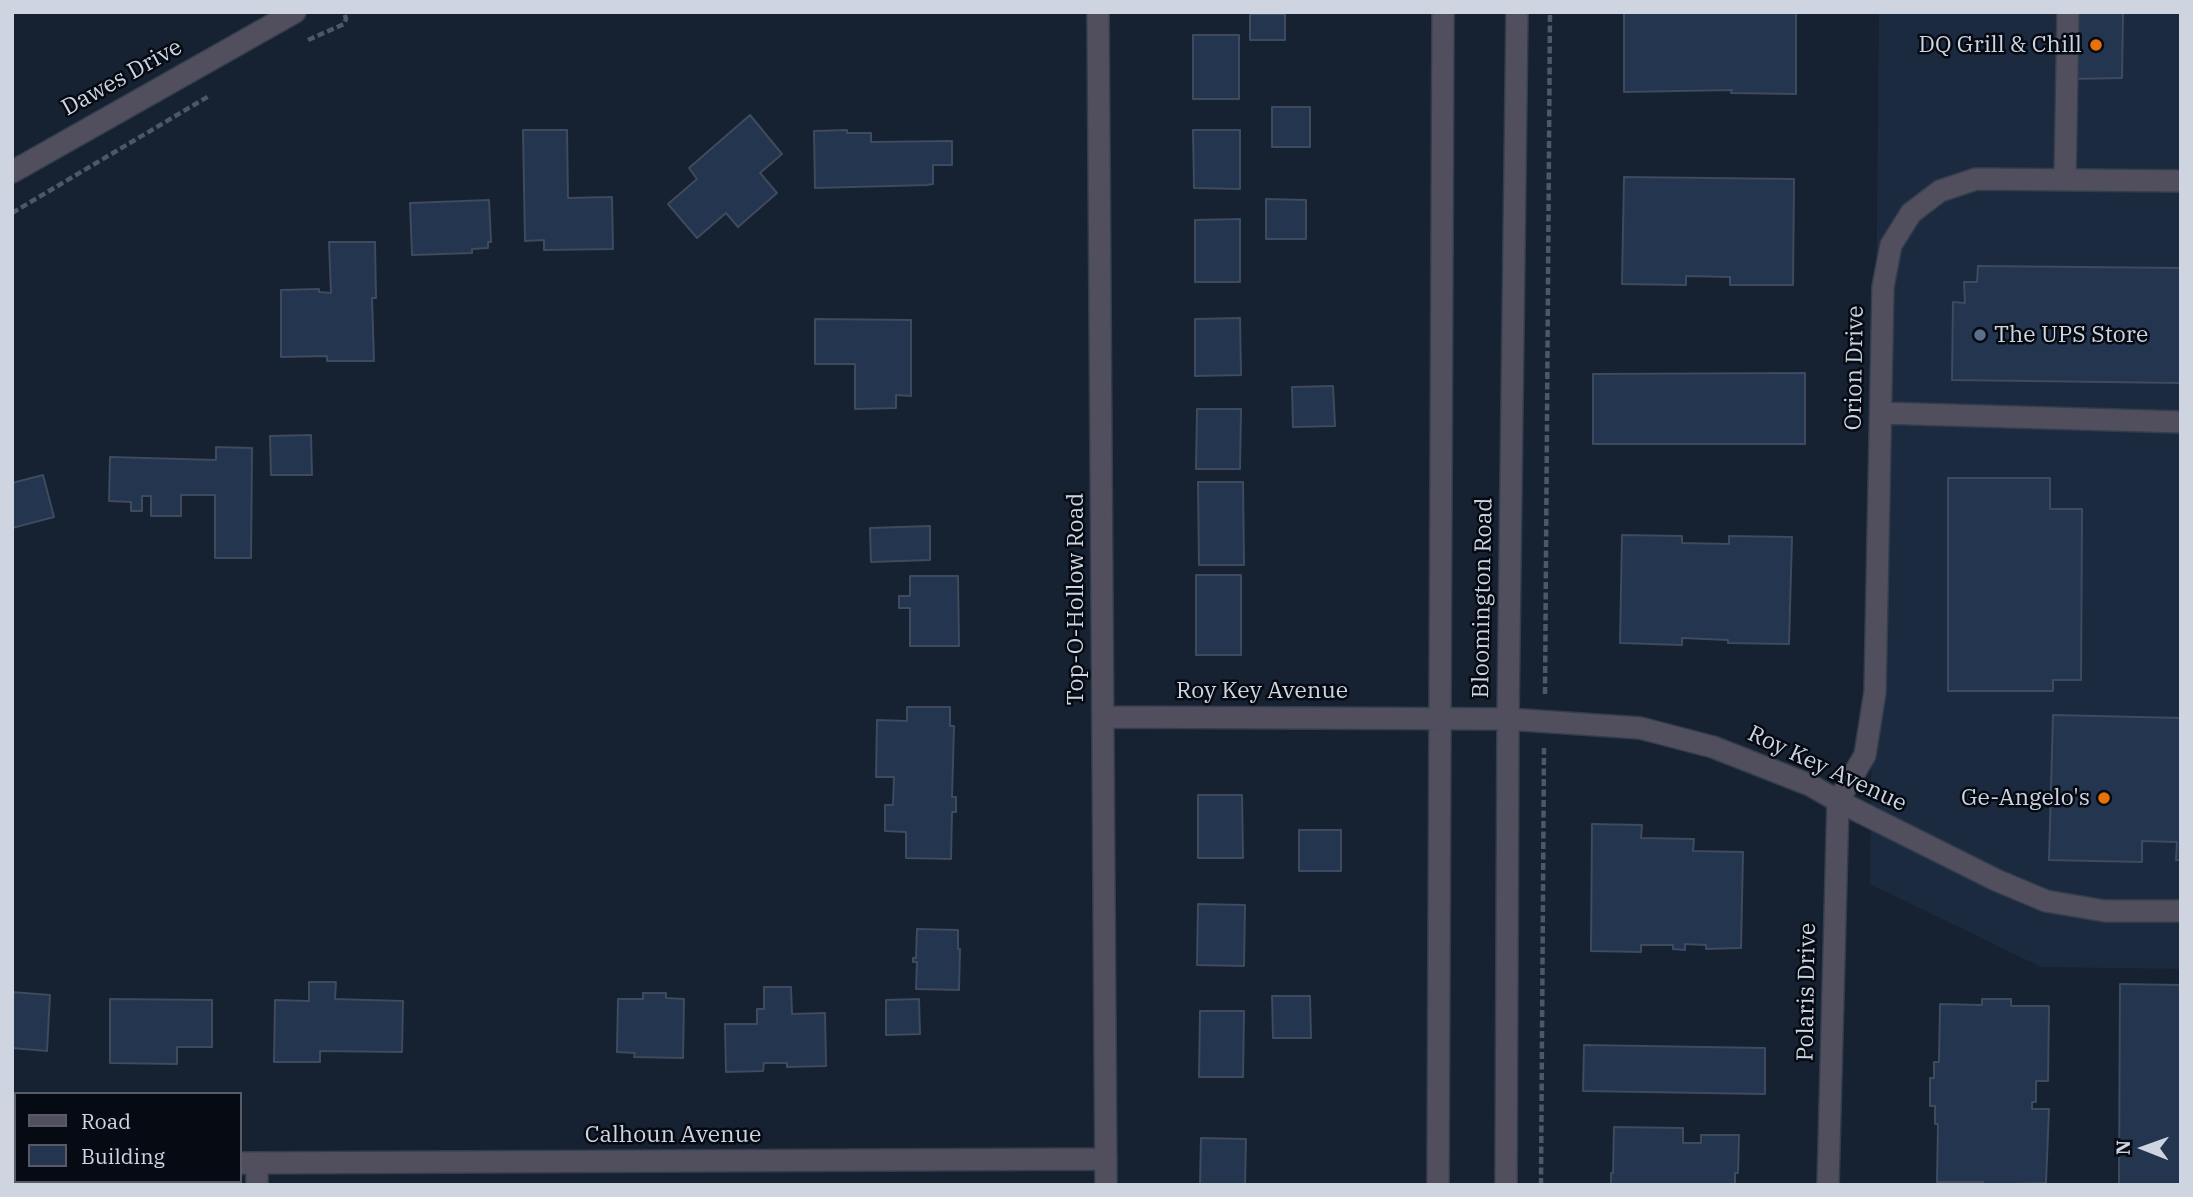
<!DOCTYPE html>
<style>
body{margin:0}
#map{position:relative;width:2193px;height:1197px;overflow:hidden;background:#162131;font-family:"IBM Plex Serif",serif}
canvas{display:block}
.frame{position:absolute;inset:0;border:14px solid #ced5e1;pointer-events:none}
.legend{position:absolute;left:14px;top:1092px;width:228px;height:91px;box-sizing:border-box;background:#060a12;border:2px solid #565b65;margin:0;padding:9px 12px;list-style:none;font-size:21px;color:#ced5e1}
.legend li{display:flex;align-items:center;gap:14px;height:35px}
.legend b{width:35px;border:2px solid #565b65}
.north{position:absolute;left:2109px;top:1113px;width:70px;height:70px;-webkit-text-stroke:5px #060a12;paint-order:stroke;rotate:271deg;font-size:19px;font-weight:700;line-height:28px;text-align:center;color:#ced5e1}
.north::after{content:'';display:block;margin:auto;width:24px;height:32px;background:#ced5e1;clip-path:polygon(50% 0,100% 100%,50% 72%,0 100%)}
</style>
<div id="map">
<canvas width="2193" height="1197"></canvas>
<div class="frame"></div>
<ul class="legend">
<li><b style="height:9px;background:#514f5d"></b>Road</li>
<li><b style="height:19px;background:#24354f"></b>Building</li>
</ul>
<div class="north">N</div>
</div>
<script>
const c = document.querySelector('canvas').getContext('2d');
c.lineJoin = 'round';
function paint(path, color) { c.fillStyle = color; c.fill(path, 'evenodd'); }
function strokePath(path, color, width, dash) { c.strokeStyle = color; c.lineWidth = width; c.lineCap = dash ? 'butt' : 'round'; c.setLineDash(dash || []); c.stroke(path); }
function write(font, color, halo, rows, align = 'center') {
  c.font = font + ' "IBM Plex Serif",serif'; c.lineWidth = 5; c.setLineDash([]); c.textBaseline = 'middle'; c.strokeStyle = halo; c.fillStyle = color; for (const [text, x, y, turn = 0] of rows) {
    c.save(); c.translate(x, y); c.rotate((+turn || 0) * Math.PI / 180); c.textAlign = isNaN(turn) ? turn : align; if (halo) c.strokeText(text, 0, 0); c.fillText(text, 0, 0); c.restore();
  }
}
const built = new Path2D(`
 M1879,12H2181V969L2041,967L1870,884Z`);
const building = new Path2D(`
 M1624,12H1796V94L1731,93L1732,90L1624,92Z
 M2070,12H2123L2122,78L2070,79Z
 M1250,14H1285V40H1250Z
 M1193,35H1239V99H1193Z
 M1272,107H1310V147H1272Z
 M750,115L782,154L760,173L777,193L738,227L726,213L697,238L668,204L697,179L689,168Z
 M523,130H567L568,198L612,197L613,249L544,250V240L525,241Z
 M847,130V133H871V142L952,141V165H933V184L927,185L815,188L814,131Z
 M1193,130H1240V189L1194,188Z
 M1624,177L1794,179L1793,285H1730V277L1686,276V285L1622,284Z
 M1266,199L1306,200V239H1266Z
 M489,200L491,242H488V248L472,249V253L412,255L410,203Z
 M1240,219V282H1195V220Z
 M329,242H375L376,298H372L374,361H327V356L281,357V290L319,289V292L331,293Z
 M1978,266L2181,268V383L1952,380L1953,302L1965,303L1964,282H1977Z
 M1240,318L1241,375L1195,376V319Z
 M815,319L911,320V396L896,395V408L855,409V364H815Z
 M1805,373V444H1593V374Z
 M1333,386L1335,426L1293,427L1292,387Z
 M1197,409H1241L1240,469H1196Z
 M311,435L312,475H271L270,436Z
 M216,447L252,448L251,558H215V495H181V516H151V496H142V511H131V502L109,501L110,457L216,460Z
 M43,475L54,517L12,528V483Z
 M1948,478H2050V509H2082L2081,680H2053V691H1948Z
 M1198,482H1243L1244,565H1199Z
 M930,526V560L871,562L870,528Z
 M1622,535L1682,536V543L1729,544V536L1792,537L1789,644L1728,643V640L1682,638V645L1620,643Z
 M1196,575H1241V655H1196Z
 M910,576H958L959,646H910V608H899V596H910Z
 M907,707H950V726H954L952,797H956V812H952L951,859L906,858V832L885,831V805H893L894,777H876L877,720L907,721Z
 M2053,715L2181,718V860H2176L2177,842L2142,841V862L2049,860Z
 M1198,795H1242L1243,858H1198Z
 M1592,824L1642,825L1641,838L1694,839L1693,851L1743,852L1741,948L1706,949V945L1685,944V950L1673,949V945H1641V952L1591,951Z
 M1299,830H1341V871H1299Z
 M1198,904L1245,905L1244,966L1197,965Z
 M917,929L958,930V949H960L959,990L916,989L917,962H913V958H916Z
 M309,982H336L335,999L403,1001L402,1052L320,1051V1062H274L275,1000L309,1001Z
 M2120,984L2181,985V1185H2119Z
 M764,987H791L792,1014L825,1013L826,1066L787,1067V1063H764L763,1071L726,1072L725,1024H757V1009H764Z
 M12,992L50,995L47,1051L12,1048Z
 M643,993H666V998L684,999L683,1058L634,1057L635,1053L617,1052L618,999H643Z
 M1272,996H1310L1311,1038H1273Z
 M110,999L212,1000V1047H177V1064L110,1063Z
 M919,999L920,1034L886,1035V1000Z
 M1982,999H2011V1006H2049L2048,1081H2036V1102H2032V1109H2049L2046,1183L1983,1185V1182H1937L1938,1124H1935V1106H1930V1078H1934V1062H1939L1940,1004L1982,1005Z
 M1200,1011H1244L1243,1077H1199Z
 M1584,1045L1765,1048V1094L1583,1091Z
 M1614,1127L1683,1128V1143H1701V1135H1739L1738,1173H1735V1185H1611V1173H1613Z
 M1201,1138L1246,1139L1245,1185H1200Z`);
const path = new Path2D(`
 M308,40L344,24L346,19L344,12
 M12,213L209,96
 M1545,694L1550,12
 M1541,1185L1544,748`);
const minor = new Path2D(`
 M1098,12L1106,1185
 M12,172L295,12
 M2065,180L2068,12
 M1881,413L2181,422
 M1103,717L1508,719L1640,728L1713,747L1810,785L1838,801L1996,880L2046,901L2105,911H2181
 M240,1163L1106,1159
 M257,1163V1185
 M12,1166H16
 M1438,1185L1443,12
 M1506,1185L1508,719L1517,12
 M1828,1185L1838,801L1865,755L1875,692L1883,287L1891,245L1911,213L1940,191L1976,179L2181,181`);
const markers = [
 [2096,45,7,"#e8710a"],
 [1980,335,7,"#5c6f8a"],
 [2104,798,7,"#e8710a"]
];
const poiNames = [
 ["DQ Grill & Chill",2082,45],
 ["The UPS Store",1994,335,"left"],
 ["Ge-Angelo's",2090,798]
];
const streetNames = [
 ["Dawes Drive",122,78,-29],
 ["Orion Drive",1855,368,-89],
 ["Bloomington Road",1483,598,-89],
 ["Top-O-Hollow Road",1076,599,-90],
 ["Roy Key Avenue",1262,691],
 ["Roy Key Avenue",1827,769,25],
 ["Polaris Drive",1807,992,-89],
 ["Calhoun Avenue",673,1135]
];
paint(built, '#1c2a3f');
paint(building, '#24354f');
strokePath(building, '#3e4a5d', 2);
strokePath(minor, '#333e4d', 24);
strokePath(path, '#4e5766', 4.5, [7, 3.5]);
strokePath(minor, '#514f5d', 21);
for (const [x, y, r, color] of markers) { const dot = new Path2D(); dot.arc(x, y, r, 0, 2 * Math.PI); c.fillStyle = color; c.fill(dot); strokePath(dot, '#060a12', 2.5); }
write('23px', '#ced5e1', '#060a12', poiNames, 'right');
write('23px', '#ced5e1', '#060a12', streetNames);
</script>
